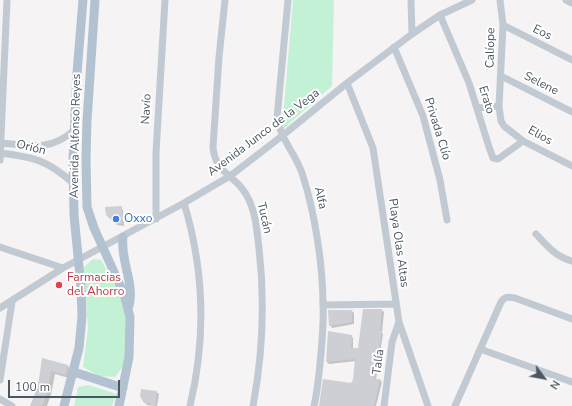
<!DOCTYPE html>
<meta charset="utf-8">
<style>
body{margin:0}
#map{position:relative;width:572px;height:406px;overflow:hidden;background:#f5f3f3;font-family:"Nunito Sans",sans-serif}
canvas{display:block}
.north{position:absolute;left:524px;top:358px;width:40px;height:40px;-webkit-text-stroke:3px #fff;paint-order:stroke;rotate:122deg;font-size:11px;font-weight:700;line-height:16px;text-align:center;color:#4a5661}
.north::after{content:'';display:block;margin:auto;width:14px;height:18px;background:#4a5661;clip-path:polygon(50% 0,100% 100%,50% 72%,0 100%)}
.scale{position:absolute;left:8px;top:380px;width:112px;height:18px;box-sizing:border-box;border:2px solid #4a5661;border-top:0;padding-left:5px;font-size:12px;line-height:14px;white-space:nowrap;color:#4a5661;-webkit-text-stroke:3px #fff;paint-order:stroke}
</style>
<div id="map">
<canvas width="572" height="406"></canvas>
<div class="north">N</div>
<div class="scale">100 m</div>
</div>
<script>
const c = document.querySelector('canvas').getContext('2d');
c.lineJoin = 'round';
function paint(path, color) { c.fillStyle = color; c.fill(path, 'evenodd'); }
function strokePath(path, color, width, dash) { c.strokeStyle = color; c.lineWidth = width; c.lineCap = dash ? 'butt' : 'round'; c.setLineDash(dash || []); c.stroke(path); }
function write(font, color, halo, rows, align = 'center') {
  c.font = font + ' "Nunito Sans",sans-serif'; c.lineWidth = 4; c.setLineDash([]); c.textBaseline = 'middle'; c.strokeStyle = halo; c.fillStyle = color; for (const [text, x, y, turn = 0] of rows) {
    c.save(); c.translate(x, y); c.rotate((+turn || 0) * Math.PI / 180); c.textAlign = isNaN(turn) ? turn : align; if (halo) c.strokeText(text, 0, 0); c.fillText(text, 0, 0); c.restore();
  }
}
const green = new Path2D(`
 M293,0H334L332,86L282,130Z
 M93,259L101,260L125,304L127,361L115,377L99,376L83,367L88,329L84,267Z
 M88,385L117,394L112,406H74L78,387Z`);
const shadow = new Path2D(`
 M121,207L123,210L124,226L117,225L107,214Z
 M382,310L384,312L382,333L383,334L376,380H380L382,382L376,406H321L352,384L354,380L356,361L329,364L327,362L329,332L351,336L353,338V349H359Z
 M352,311L354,313V324L332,328L330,325Z
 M43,360L68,366L71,370L69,378L55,374L51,394L47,406H31L38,386Z
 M156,392L159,394L157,406L147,405L145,402Z`);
const building = new Path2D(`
 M122,206V224L114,223L106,215L105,207Z
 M363,309H382L380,331H382L374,379H380L374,406H319L323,379L351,383L353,380L355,359L326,362L328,331L352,335L351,348H358Z
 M328,310H352V322L329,326Z
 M42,358L68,365L66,375L51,371L48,391L42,406H30L38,386Z
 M141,389L157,391L155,405L144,403L140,396Z`);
const minor = new Path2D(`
 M225,0L219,57L213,147C215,175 239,176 249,200C256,215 257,232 259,248C265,301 263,353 253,406
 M288,0L277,118C280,139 297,155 303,176C315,214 323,265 323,306C324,322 322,338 321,354C319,372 318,389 314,406
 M411,0L412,34
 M500,0L503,25L499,106L501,121L504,126L523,141L572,166
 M566,0L572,3
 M440,15L469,83L489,147L493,158L498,159L523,141
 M503,25L572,60
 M394,47L423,116L440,180L447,220
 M501,76L572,112
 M347,83L373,148L399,322L428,406
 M477,108L499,106
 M0,143C28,145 50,152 73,131
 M0,153C34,157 47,160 73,183
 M0,160L7,0
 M184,203C204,269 206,339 190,406
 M156,219V153L165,0
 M536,234C547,246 556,257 572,261
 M0,247L63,268
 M323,305L396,304
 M0,308L63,268L184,203L230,176L282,136L347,83L412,34L440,15L472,0
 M480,349L572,382
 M0,380L12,302
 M0,399L12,406
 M384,406L392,342L399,322
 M455,406L501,302C505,296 509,297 515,298L572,319`);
const major = new Path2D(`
 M95,0L87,121L86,159L87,207L94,228L124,294L130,317L129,357L119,406
 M123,237C120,261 135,283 129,306
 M74,372L123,388
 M64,406L79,348L82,316L81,287L74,215L73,160L77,73L83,0`);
const markers = [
 [116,219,4,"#3f7fe0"],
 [59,285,4,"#e0444e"]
];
const streetNames = [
 ["Eos",542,33,27],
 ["Calíope",491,48,-89],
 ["Selene",541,84,27],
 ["Erato",486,100,73],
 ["Navío",147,109,-87],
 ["Privada Clío",437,129,73],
 ["Avenida Junco de la Vega",264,133,-37],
 ["Avenida Alfonso Reyes",76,136,-89],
 ["Elios",540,136,29],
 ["Orión",31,148,14],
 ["Alfa",320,198,77],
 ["Tucán",264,218,77],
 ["Playa Olas Altas",398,243,82],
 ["Talía",379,362,-83]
];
const shopNames = [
 ["Oxxo",124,219]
];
const healthNames = [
 ["Farmacias",67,278],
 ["del Ahorro",67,292]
];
paint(green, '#c3f1d5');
paint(shadow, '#0003');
paint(building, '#cdcfd5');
strokePath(minor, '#c1cad2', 7);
strokePath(major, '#b3c2d1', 9);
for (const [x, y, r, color] of markers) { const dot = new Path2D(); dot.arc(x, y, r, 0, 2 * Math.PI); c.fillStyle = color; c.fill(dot); strokePath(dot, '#fff', 1.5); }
write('12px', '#4a5661', '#fff', streetNames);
write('12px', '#366cbe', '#fff', shopNames, 'left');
write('12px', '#be3a42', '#fff', healthNames, 'left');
</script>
